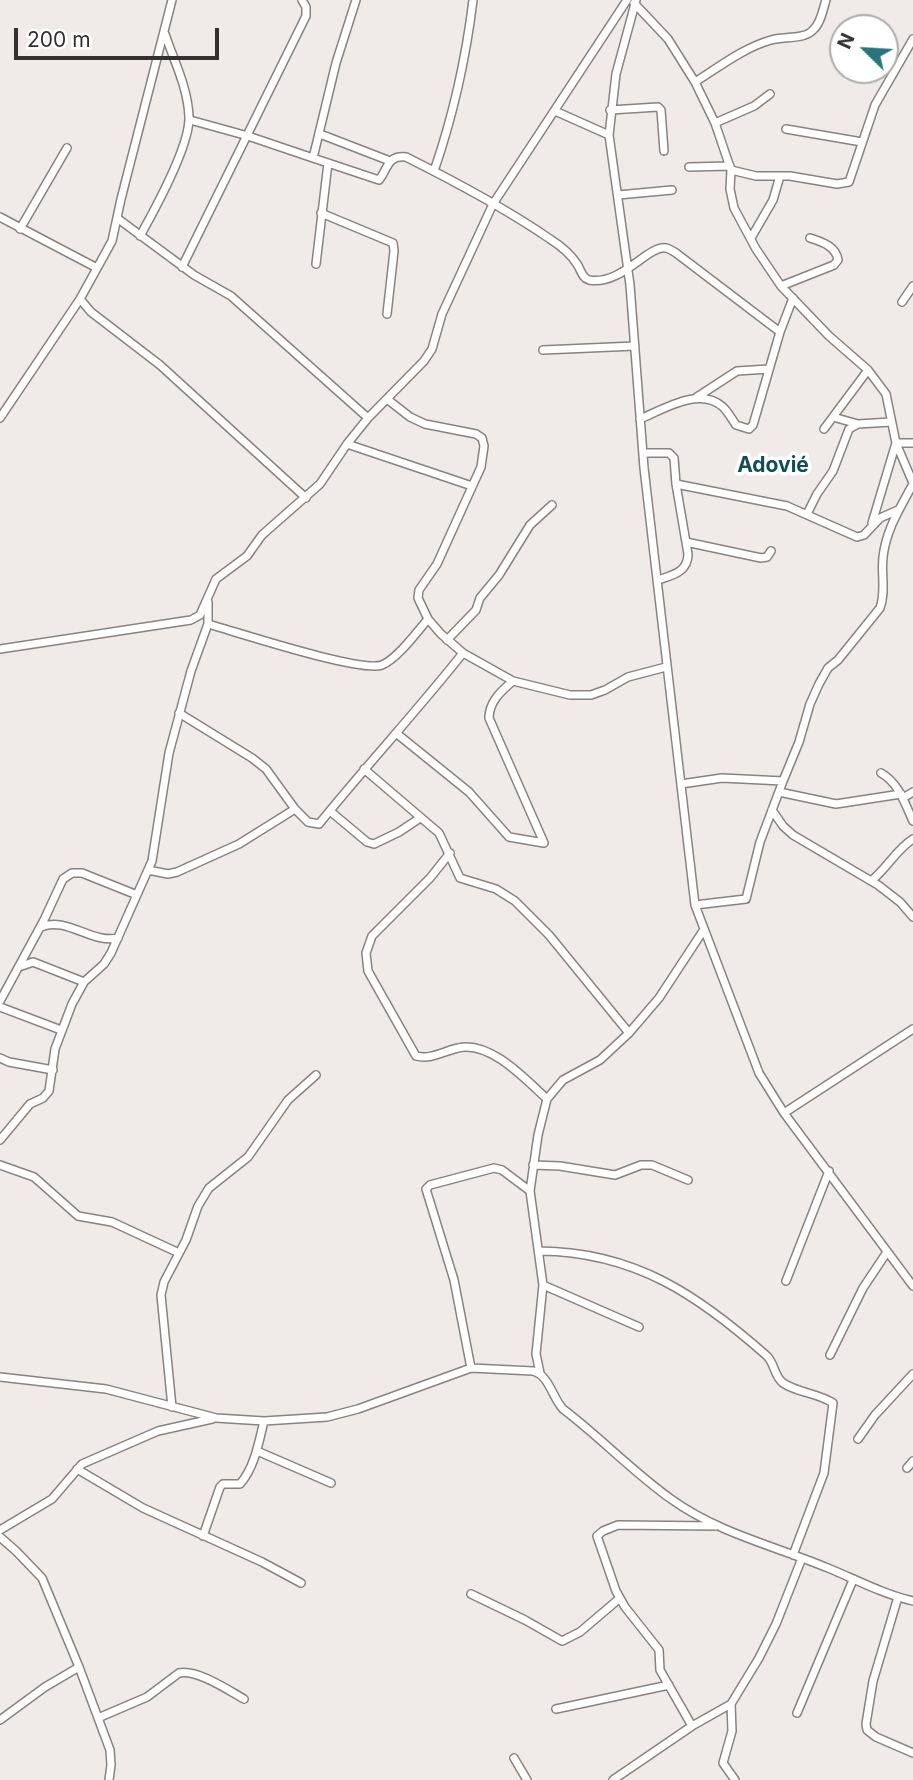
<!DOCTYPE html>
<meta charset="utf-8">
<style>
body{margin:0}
#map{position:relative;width:913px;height:1780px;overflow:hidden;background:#f0eae8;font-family:Inter,sans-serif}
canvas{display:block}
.north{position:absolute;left:829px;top:14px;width:70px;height:70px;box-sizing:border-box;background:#fff;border:2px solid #adadac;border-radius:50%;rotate:294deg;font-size:19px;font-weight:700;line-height:28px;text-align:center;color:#333130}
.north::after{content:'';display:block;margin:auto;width:24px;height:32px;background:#2b737d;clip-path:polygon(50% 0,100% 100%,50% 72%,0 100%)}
.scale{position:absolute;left:14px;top:28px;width:205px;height:32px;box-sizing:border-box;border:4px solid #333130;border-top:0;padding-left:9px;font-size:21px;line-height:24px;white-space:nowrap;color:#333130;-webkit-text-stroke:5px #fff;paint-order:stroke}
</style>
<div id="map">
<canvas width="913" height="1780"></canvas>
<div class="north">N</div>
<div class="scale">200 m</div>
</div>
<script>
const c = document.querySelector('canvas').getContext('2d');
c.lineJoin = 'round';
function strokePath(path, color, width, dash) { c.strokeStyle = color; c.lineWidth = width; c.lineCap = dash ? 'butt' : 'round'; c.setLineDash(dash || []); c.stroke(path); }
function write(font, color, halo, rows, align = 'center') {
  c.font = font + ' Inter,sans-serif'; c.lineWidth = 7; c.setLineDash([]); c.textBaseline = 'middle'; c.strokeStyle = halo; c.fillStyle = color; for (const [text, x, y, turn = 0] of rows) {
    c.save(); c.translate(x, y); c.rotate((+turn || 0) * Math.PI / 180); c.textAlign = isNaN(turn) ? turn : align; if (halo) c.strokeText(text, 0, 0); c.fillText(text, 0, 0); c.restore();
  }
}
const minor = new Path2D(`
 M356,0L336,63L313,158L379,180C388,169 387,155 406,157C454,181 505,208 550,239C561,246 570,253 577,264C581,270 582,278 589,280C621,286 648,245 666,248C670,249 673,251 676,253L780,332
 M636,0L616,74L609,135L630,285L644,468L695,905L759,1073L784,1113L913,1286
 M634,3L668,39L695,82L715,123L731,170L730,189L734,208L756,249L781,286L829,336L868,370L886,394L896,443L913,483
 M695,82C719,67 743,48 771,40C783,36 804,40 813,30C821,23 823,9 826,0
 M610,110L658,107L661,110L664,151
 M555,111L609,135
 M190,120L248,136L313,158
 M715,123L754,106L770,94
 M786,129L862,142
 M320,134L390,161
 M689,167L730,166
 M731,170L756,176H790L837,184L849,182L875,105L913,39
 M434,171C453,116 466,58 473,0
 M618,195L672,190
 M321,213L393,243L394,251L387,314
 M0,217L97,268
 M117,218L194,275L231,296L368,418
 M20,229L67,148
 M140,236C154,211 190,145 189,117C188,88 174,61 165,34
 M751,238L773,200L780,176
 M316,264L328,163
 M182,267L306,16V7L302,0
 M781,286L834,265L838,260C836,246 822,242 810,238
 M80,299L91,312L160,365L306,498
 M902,302L913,286
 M543,350L635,346
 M697,397L737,371L769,369
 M387,399L410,417L425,424L476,434L482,438L484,446L481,467L437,564L419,590L418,598L428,619L441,634L463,653L513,681L570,695H591L605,690L628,677L666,667
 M833,417L858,424
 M0,418L80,299L112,241L121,199L172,0
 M640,419C664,409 700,386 723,407C728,412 732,419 736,425L749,429L753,425L780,332L793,298
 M824,429L868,370
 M347,444L472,486
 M643,453H669L674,458L676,484L688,554C688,572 673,575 658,580
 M676,484L787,506L857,537L864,535L880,518L898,510
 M807,514L817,494L833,471L849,429L858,424L891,422
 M872,523L896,443H913
 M686,542L761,558L767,557L771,551
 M208,624C237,632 361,673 382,665C397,659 417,632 428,619
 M447,640L476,610L480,598L499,575L530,525L552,505
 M0,649L191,620L200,615L216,579L247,556L262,535L320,484L347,444L368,418L424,361L432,349L442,314L493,204L627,0
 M179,713L252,758L266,769L295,809L308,822L319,824C366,766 417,711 463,653
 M396,733L469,792L509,837L544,843L489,718C489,702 501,691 513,681
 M364,769L439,833L460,878L496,889L515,901L549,935L629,1033
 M881,773C899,783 905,804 913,821
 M681,784L722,778L783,781L799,742L810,704L819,684L828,668L838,660L880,608C886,592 881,574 883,557C886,530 900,508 913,484
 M779,792L836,804L901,794
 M903,798L913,792
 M772,810L783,826L793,835L878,885L900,902L913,917
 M330,811L367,842L374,844L399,832L420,818
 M450,853L430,878L372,936L366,953L368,971L416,1056C431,1060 444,1051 458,1048C490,1040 526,1080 547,1099
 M148,870L168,874L177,872L239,844L295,809
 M871,881C887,868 896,850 913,839
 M695,905L746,899L760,842L783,781
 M41,927C66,916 92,944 118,938
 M19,967L33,962L84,982
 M0,1001L44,920L63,879L72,873H82L137,895
 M0,1007L61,1030
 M0,1058L9,1062L53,1070
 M784,1113L913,1029
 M0,1140L30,1104L43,1098L49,1091L55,1049L72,1004L84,982L104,964L111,953L152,861L169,753L191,671L208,624V602
 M0,1165L34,1177L78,1216L112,1222L179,1253
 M533,1165L560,1166L615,1175L641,1165H652L688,1180
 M540,1251C635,1252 698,1295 767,1356C775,1364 774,1376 783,1383C798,1393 818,1393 833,1403L824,1473L793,1555
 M786,1281L829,1171
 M543,1285L639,1327
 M830,1355L863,1288L887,1252
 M471,1368L454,1280L426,1189L430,1185L494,1168L502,1170L530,1191
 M540,1373L536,1354L543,1285L530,1191L538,1135L547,1099L563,1080L600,1060L629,1033L659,998L703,931
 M0,1377L106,1389L216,1418L264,1421L327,1417L358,1409L471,1368L533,1371C549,1375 552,1397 563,1409C600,1437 633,1472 671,1499C718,1533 775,1546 828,1568C857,1580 883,1594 913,1601
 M172,1407L161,1295L164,1282L186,1240L198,1206L209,1188L248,1157L288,1100L316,1075
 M858,1439L875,1415L913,1374
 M257,1451L331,1483
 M907,1468L913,1461
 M77,1469L143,1508L262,1562L301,1583
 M0,1530L52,1499L82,1464L158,1431L212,1419
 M203,1536L220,1487L223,1484H240C255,1467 259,1441 264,1421
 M0,1537L16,1551L42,1578L79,1667L110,1750L111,1765L109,1780
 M471,1594L525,1620L562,1641L580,1632L620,1598
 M898,1597L873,1681L866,1724L867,1730L876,1737L913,1753
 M731,1704L732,1731L723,1763L735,1780
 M556,1709L669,1685
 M797,1713L853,1580
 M98,1718L147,1697L179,1673C197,1669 228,1690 244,1699
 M0,1720L45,1687L79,1667
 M692,1726L660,1670L659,1650L625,1607L616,1591L597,1536L603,1531L618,1525L715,1526
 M514,1758L527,1780
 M613,1780L692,1726L731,1704L759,1658L776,1624L802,1558`);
const quarterNames = [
 ["Adovié",773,466]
];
strokePath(minor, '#888380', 10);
strokePath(minor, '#fff', 7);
write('bold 21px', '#114e55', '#fff', quarterNames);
</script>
